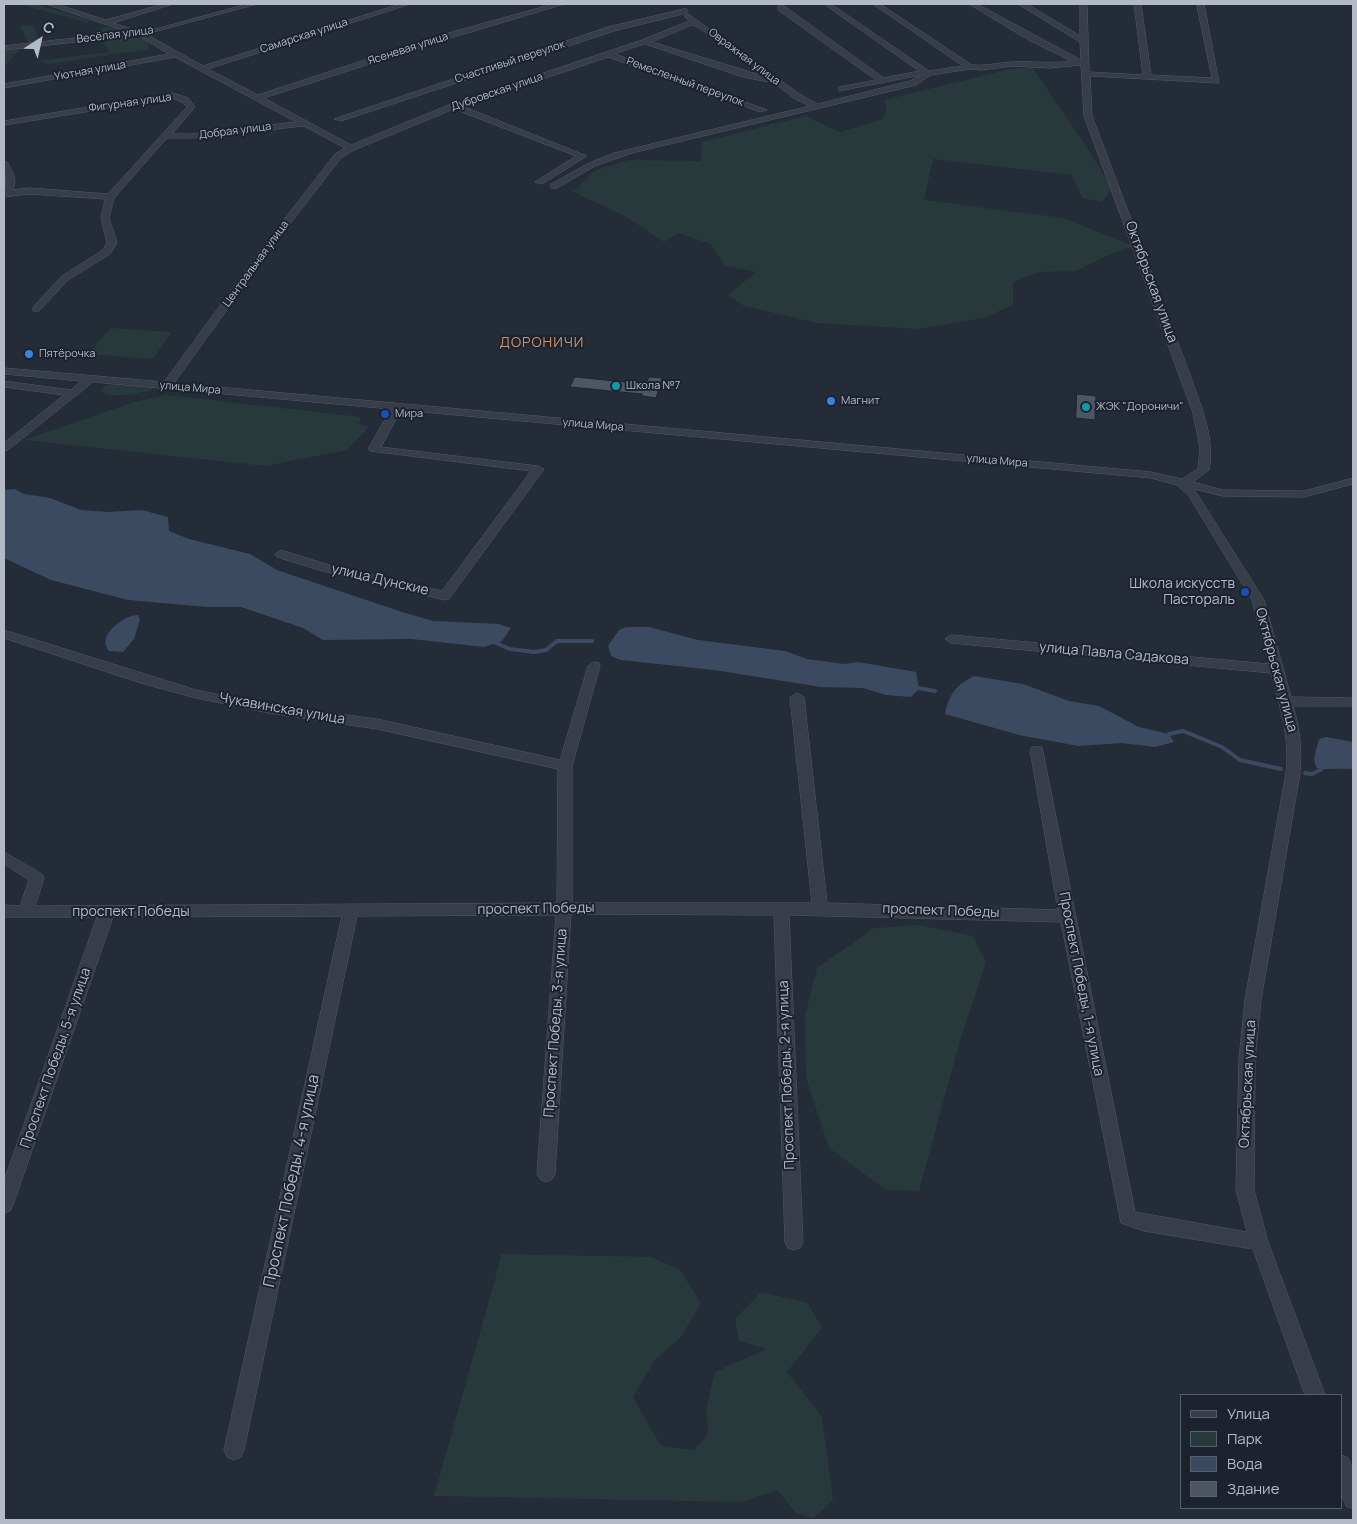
<!DOCTYPE html>
<meta charset="utf-8">
<style>
body{margin:0}
#map{position:relative;width:1357px;height:1524px;overflow:hidden;background:#242c38;font-family:Manrope,sans-serif}
canvas{display:block}
.frame{position:absolute;inset:0;border:5px solid #b3b9c5;pointer-events:none}
.legend{position:absolute;left:1180px;top:1394px;width:162px;height:115px;box-sizing:border-box;background:#1d232e;border:1px solid #595f6a;margin:0;padding:6px 9px;list-style:none;font-size:15px;color:#b3b9c5}
.legend li{display:flex;align-items:center;gap:10px;height:25px}
.legend b{width:25px;border:1px solid #595f6a}
.north{position:absolute;left:15px;top:15px;width:50px;height:50px;-webkit-text-stroke:4px #1d232e;paint-order:stroke;rotate:35deg;font-size:14px;font-weight:700;line-height:20px;text-align:center;color:#b3b9c5}
.north::after{content:'';display:block;margin:auto;width:18px;height:22px;background:#b3b9c5;clip-path:polygon(50% 0,100% 100%,50% 72%,0 100%)}
</style>
<div id="map">
<canvas width="1357" height="1524"></canvas>
<div class="frame"></div>
<ul class="legend">
<li><b style="height:6px;background:#383e49"></b>Улица</li>
<li><b style="height:14px;background:#27393a"></b>Парк</li>
<li><b style="height:14px;background:#3b4a60"></b>Вода</li>
<li><b style="height:14px;background:#4d5664"></b>Здание</li>
</ul>
<div class="north">С</div>
</div>
<script>
const c = document.querySelector('canvas').getContext('2d');
c.lineJoin = 'round';
function paint(path, color) { c.fillStyle = color; c.fill(path, 'evenodd'); }
function strokePath(path, color, width, dash) { c.strokeStyle = color; c.lineWidth = width; c.lineCap = dash ? 'butt' : 'round'; c.setLineDash(dash || []); c.stroke(path); }
function write(font, color, halo, rows, align = 'center') {
  c.font = font + ' Manrope,sans-serif'; c.lineWidth = 4; c.setLineDash([]); c.textBaseline = 'middle'; c.strokeStyle = halo; c.fillStyle = color; for (const [text, x, y, turn = 0] of rows) {
    c.save(); c.translate(x, y); c.rotate((+turn || 0) * Math.PI / 180); c.textAlign = isNaN(turn) ? turn : align; if (halo) c.strokeText(text, 0, 0); c.fillText(text, 0, 0); c.restore();
  }
}
const green = new Path2D(`
 M20,4H35L89,20L88,23Z
 M33,25L40,43L19,50L4,67V49L29,43L20,26Z
 M105,27L121,29L115,34L147,40L150,49L48,64L39,61L109,52L105,45L104,39L89,34Z
 M1032,67L1091,153L1112,189L1102,202L1082,198L1072,175L933,159L924,200L1063,218L1134,246L1111,254L1076,271L1040,272L1013,282V305L983,318L918,329L817,323L744,306L728,295L756,272L725,266L711,244L678,233L664,242L625,216L573,192L594,171L628,160L701,161L702,142L805,116L840,132L883,119L887,110L884,100L1010,69Z
 M110,328L172,332L153,359L89,354Z
 M112,384L154,388L150,391C136,393 112,400 100,391L103,387Z
 M167,395L361,417L359,424L369,427L347,450L266,466L24,440L134,402Z
 M918,925L973,936L986,962L959,1044L919,1191L886,1190L829,1148L806,1078L805,1015L817,968L874,928Z
 M502,1254L652,1257L680,1270L701,1303L681,1337L655,1360L633,1397L661,1446L694,1450L708,1434L706,1410L715,1372L766,1349L739,1341L735,1319L761,1292L808,1303L822,1328L787,1372L822,1417L833,1500L814,1518L796,1513L777,1490L743,1502L434,1496Z`);
const water = new Path2D(`
 M15,489L24,494L50,498L81,510L108,512L142,510L168,517L169,531L189,539L250,554L277,570L402,612L433,621L499,624L511,628L502,641L484,647L411,639L323,640L303,628L241,607H207L128,600L51,580L4,558V490Z
 M131,616L138,615L140,620L134,639L123,652L109,651C97,636 119,621 131,616Z
 M626,627H649L698,640L785,651L807,659L845,664L858,662L916,672L919,689L911,697L886,695L863,688L821,687L714,670L621,660L611,656L608,646L619,630Z
 M974,676L1023,684L1069,701L1099,706L1139,727L1169,734L1174,742L1155,747L1122,743L1078,746L1019,735L945,714C949,694 956,685 974,676Z
 M1326,737L1353,742V769C1340,768 1329,770 1317,768C1311,758 1317,749 1319,739Z`);
const stream = new Path2D(`
 M496,643L510,649L534,652L546,650L557,641H592
 M918,688L935,691
 M1169,734L1183,731L1222,747L1240,760L1281,769
 M1305,773L1312,774L1322,769`);
const building = new Path2D(`
 M575,377L646,384L649,377L662,378L656,398L642,396V394L570,387Z
 M1077,394L1096,396L1095,420L1076,418Z`);
const minor = new Path2D(`
 M46,4H56L106,20L163,4H173L113,23L138,31L156,29L247,4H257L146,34L203,66L400,4H410L208,69L258,95L438,36L553,4H564L444,40L264,98L351,145L451,104L642,40L689,21L684,16L688,14L801,95L818,104L910,81L921,75L839,91V87L876,80L778,10V6H784L884,78L919,71L824,4H831L929,71L963,66L873,4H880L972,65C985,66 998,63 1012,62C1032,61 1051,64 1071,61L1027,39L969,4H977L1081,60L1080,42L1018,4H1027L1080,36V4H1087L1089,72L1143,75L1134,4H1141L1151,75L1212,78L1197,6L1204,4L1219,83L1090,76L1092,116L1192,380C1202,410 1215,438 1209,470L1193,482L1223,490L1304,491L1353,478V484L1304,497L1223,496L1194,489L1264,600L1291,697L1353,698V706H1293C1300,729 1302,749 1300,773L1261,1000L1255,1059L1254,1190L1268,1242L1325,1395H1305L1253,1249L1144,1231L1121,1223L1061,922L789,915L803,1242L800,1248L794,1250L788,1248L785,1242L774,915L571,914L555,1174L552,1179L546,1182L540,1179L537,1174L556,915L357,916L244,1450L241,1457L234,1460L227,1457L224,1450L342,916L113,917L13,1205L10,1211L4,1213V1181L97,917H4V905L20,906L29,880L4,864V852L42,874L44,878L35,906L557,903L558,769L377,729L269,713L196,698L144,684L4,638V630L196,690L269,705L377,719L560,760L588,666L594,662L599,663L600,666L572,766V903H812L790,697L797,693L804,697L827,903L1058,910L1030,750L1032,747H1042L1135,1212L1247,1232L1236,1190L1239,1059L1245,1000L1286,773C1290,737 1280,707 1271,673L951,643L945,639L951,635L1269,664L1252,600L1189,496L1177,485L1151,478L401,410L381,447L538,466L544,469L449,599L445,600L322,571L277,557L275,554L281,550L329,565L442,591L531,471L370,451L368,449L391,409L93,382L8,450L4,451V443L64,395L4,387V381L71,390L81,381L4,374V368L164,382L272,235L335,154L345,148L304,126L192,138H167L114,198L109,218L117,243L110,254L68,280L39,311H33V307L62,276L103,250L107,243L101,218L105,199L29,194L4,197L6,183L4,162H7C12,171 18,180 13,190L29,188L108,194L187,107L182,102L172,98L4,125V121L173,93L188,98L195,107L172,134H192L296,122L175,57L4,88V84L169,54L137,35L4,50V46L127,32ZM693,25L701,29L767,77L652,42ZM645,44L743,77L774,83L795,99L810,106L614,153L589,163L551,184V188H557L595,166L632,153L916,85L931,75L970,69L981,70L1013,66L1050,68L1081,65L1084,116L1193,413L1200,448L1198,469L1182,479L1151,472L174,383L278,239L341,158L354,150L454,109L576,156L535,182L542,184L587,156L462,106L608,57L760,112L767,110L615,54Z
 M684,9H687V13L614,31L341,121L334,119L608,27Z
 M1341,1455L1348,1458L1353,1471V1509L1346,1506L1341,1493Z`);
const markers = [
 [29,354,5,"#3f7fe0"],
 [616,386,5,"#0f9aa8"],
 [831,401,5,"#3f7fe0"],
 [1086,407,5,"#0f9aa8"],
 [385,414,5,"#1a4fb4"],
 [1245,592,5,"#1a4fb4"]
];
const farStreetnames = [
 ["Весёлая улица",115,35,-7],
 ["Самарская улица",304,36,-18],
 ["Ясеневая улица",408,49,-18],
 ["Овражная улица",744,57,37],
 ["Счастливый переулок",510,62,-18],
 ["Уютная улица",90,71,-10],
 ["Ремесленный переулок",685,82,20],
 ["Дубровская улица",497,92,-19],
 ["Фигурная улица",130,103,-8],
 ["Добрая улица",235,131,-7],
 ["Центральная улица",256,264,-54],
 ["улица Мира",190,388,5],
 ["улица Мира",593,425,5],
 ["улица Мира",997,461,5]
];
const farPoinames = [
 ["Пятёрочка",39,354],
 ["Школа №7",626,386],
 ["Магнит",841,401],
 ["ЖЭК \"Дороничи\"",1096,407],
 ["Мира",395,414]
];
const streetNames = [
 ["Октябрьская улица",1151,282,70],
 ["улица Дунские",380,580,13],
 ["улица Павла Садакова",1114,654,5],
 ["Октябрьская улица",1276,670,75],
 ["Чукавинская улица",282,709,10],
 ["проспект Победы",536,909,-1],
 ["проспект Победы",941,911,2],
 ["проспект Победы",131,912],
 ["Проспект Победы, 1-я улица",1081,984,79],
 ["Проспект Победы, 3-я улица",556,1023,-86],
 ["Проспект Победы, 5-я улица",56,1058,-71],
 ["Проспект Победы, 2-я улица",787,1075,-92],
 ["Октябрьская улица",1248,1084,-87]
];
const farQuarternames = [
 ["ДОРОНИЧИ",542,343]
];
const poiNames = [
 ["Школа искусств",1235,584],
 ["Пастораль",1235,600]
];
const nearStreetnames = [
 ["Проспект Победы, 4-я улица",292,1181,-78]
];
paint(green, '#27393a');
paint(water, '#3b4a60');
strokePath(stream, '#3b4a60', 4);
paint(building, '#4d5664');
strokePath(building, '#1f2530', 1);
strokePath(minor, '#535964', 1);
paint(minor, '#383e49');
for (const [x, y, r, color] of markers) { const dot = new Path2D(); dot.arc(x, y, r, 0, 2 * Math.PI); c.fillStyle = color; c.fill(dot); strokePath(dot, '#1d232e', 2); }
write('11px', '#b3b9c5', '#1d232e', farStreetnames);
write('11px', '#b3b9c5', '#1d232e', farPoinames, 'left');
write('14px', '#b3b9c5', '#1d232e', streetNames);
c.letterSpacing = '1px';
write('14px', '#c99569', '#1d232e', farQuarternames);
c.letterSpacing = '0px';
write('14px', '#b3b9c5', '#1d232e', poiNames, 'right');
write('16px', '#b3b9c5', '#1d232e', nearStreetnames);
</script>
